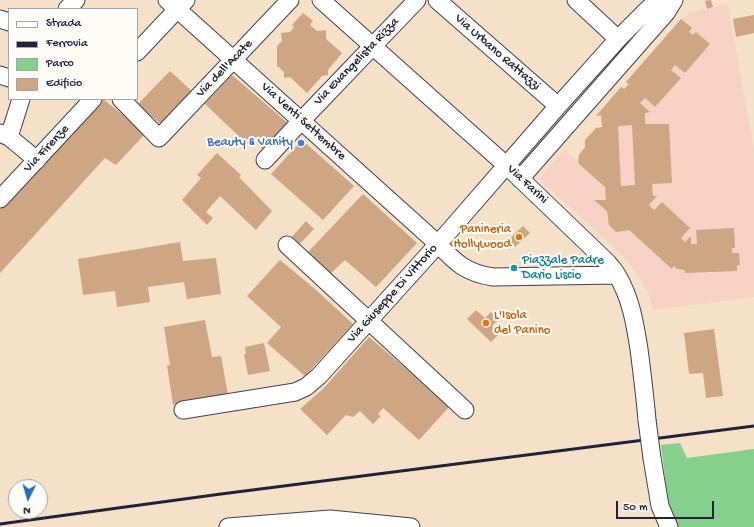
<!DOCTYPE html>
<style>
body{margin:0}
#map{position:relative;width:754px;height:527px;overflow:hidden;background:#f4e1c7;font-family:"Gochi Hand",sans-serif}
canvas{display:block}
.legend{position:absolute;left:8px;top:8px;width:130px;height:92px;box-sizing:border-box;background:#fdfcf7;border:1px solid #a5a5ac;margin:0;padding:5px 7px;list-style:none;font-size:12px;color:#22223b}
.legend li{display:flex;align-items:center;gap:8px;height:20px}
.legend b{width:20px;border:1px solid #a5a5ac}
.north{position:absolute;left:8px;top:479px;width:40px;height:40px;box-sizing:border-box;background:#fdfcf7;border:1px solid #a5a5ac;border-radius:50%;rotate:185deg;font-size:11px;font-weight:700;line-height:16px;text-align:center;color:#22223b}
.north::after{content:'';display:block;margin:auto;width:14px;height:18px;background:#1f6fb2;clip-path:polygon(50% 0,100% 100%,50% 72%,0 100%)}
.scale{position:absolute;left:616px;top:501px;width:98px;height:18px;box-sizing:border-box;border:2px solid #22223b;border-top:0;padding-left:5px;font-size:12px;line-height:14px;white-space:nowrap;color:#22223b;-webkit-text-stroke:3px #fdfcf7;paint-order:stroke}
</style>
<div id="map">
<canvas width="754" height="527"></canvas>
<ul class="legend">
<li><b style="height:5px;background:#fff"></b>Strada</li>
<li><b style="height:5px;background:#22223b"></b>Ferrovia</li>
<li><b style="height:11px;background:#86d08d"></b>Parco</li>
<li><b style="height:11px;background:#cea684"></b>Edificio</li>
</ul>
<div class="north">N</div>
<div class="scale">50 m</div>
</div>
<script>
const c = document.querySelector('canvas').getContext('2d');
c.lineJoin = 'round';
function paint(path, color) { c.fillStyle = color; c.fill(path, 'evenodd'); }
function strokePath(path, color, width, dash) { c.strokeStyle = color; c.lineWidth = width; c.lineCap = dash ? 'butt' : 'round'; c.setLineDash(dash || []); c.stroke(path); }
function write(font, color, halo, rows, align = 'center') {
  c.font = font + ' "Gochi Hand",sans-serif'; c.lineWidth = 4; c.setLineDash([]); c.textBaseline = 'middle'; c.strokeStyle = halo; c.fillStyle = color; for (const [text, x, y, turn = 0] of rows) {
    c.save(); c.translate(x, y); c.rotate((+turn || 0) * Math.PI / 180); c.textAlign = isNaN(turn) ? turn : align; if (halo) c.strokeText(text, 0, 0); c.fillText(text, 0, 0); c.restore();
  }
}
const built = new Path2D(`
 M727,4L729,11L754,150V297L653,310L648,292L640,278L625,258L539,179L564,150L578,162L579,155L602,127L601,115L596,116L621,87L624,89L629,85L626,82L681,19L690,13Z`);
const green = new Path2D(`
 M680,443L687,458L754,449V527H678L675,519L668,502L661,445Z`);
const building = new Path2D(`
 M710,0H711L713,7L707,9L705,1Z
 M303,13L313,21L310,25L317,31L326,30V39L342,53L328,70V75L322,76L307,93L290,77L284,78V72L277,66V46L282,41L281,33L290,32L294,27L292,25Z
 M754,15V33L736,37L733,19Z
 M681,19L692,28L689,32L693,35L696,32L710,44L685,73L675,65L671,70L681,78L655,107L645,98L640,103L650,112L645,113V124H669L672,183L652,184L653,196H657L649,205L654,210L662,202L690,228L681,238L685,242L691,236V244H697L696,230L734,228L735,248H732V253H739L740,265H737V271L685,273V270L677,269L674,266L672,269L629,230L616,232L609,225L607,211L594,200H606L605,187L578,163L579,155L585,147V140L596,128L602,127L601,115L596,116L621,87L624,89L629,84L626,82ZM632,125L635,185L621,186L618,126Z
 M170,71L195,94L165,128L138,104Z
 M232,75L290,125L265,151L251,139L247,144L205,104Z
 M103,99L146,133L116,165L105,158L0,273V209Z
 M302,140L354,186L323,220L271,174Z
 M217,153L241,175L239,177L272,211L256,230L220,196L206,212L213,218L207,225L182,200L201,178L197,175Z
 M363,194L417,243L376,287L345,260L329,275L306,254Z
 M306,221L314,229L297,247L289,240Z
 M523,226L530,233L515,247L508,240Z
 M180,242L183,261L216,258L221,294L187,299L184,282L148,287L150,302L117,307L115,291L83,295L78,259Z
 M280,260L315,289L353,324L305,376L267,343L281,327L247,296Z
 M476,310L485,318L491,312L499,319L492,326L500,333L491,342L467,319Z
 M205,320L212,357L221,356L228,395L173,405L167,365H170L164,327Z
 M714,329L723,396L706,398L703,373L689,374L684,333Z
 M369,337L450,406L419,440L383,408L378,414L381,416L373,424L360,411L353,417L346,415L327,435L300,409L323,389Z
 M264,343L270,371L248,375L244,354H246L245,347Z`);
const minor = new Path2D(`
 M167,0L438,244C456,263 466,273 493,277L617,275
 M321,0L507,166L608,263C611,267 615,271 617,275C631,298 635,324 639,349C642,373 645,396 647,420
 M437,0L558,106
 M576,0L618,39
 M67,9L76,0
 M0,19L9,22
 M137,52L186,0
 M0,75L9,78
 M121,99L159,138L290,0
 M0,133L9,137L37,160
 M9,137L21,99
 M265,160L301,121L417,0
 M520,179L666,13L674,0
 M0,199L93,99
 M287,245L465,410
 M183,410L295,392L306,387L319,376L438,244L558,106L618,39L649,8L658,0
 M652,458L660,506L669,527
 M228,527L330,519L411,527`);
const rail = new Path2D(`
 M0,524L221,494L754,426`);
const minorBridge = new Path2D(`
 M647,420L652,458`);
const markers = [
 [301,143,4,"#3f7fe0"],
 [519,237,4,"#e8710a"],
 [514,268,4,"#0f9aa8"],
 [486,323,4,"#e8710a"]
];
const streetNames = [
 ["Via Urbano Rattazzi",497,53,41],
 ["Via Evangelista Rizza",357,62,-46],
 ["Via dell'Acate",225,69,-46],
 ["Via Venti Settembre",303,122,42],
 ["Via Firenze",47,149,-47],
 ["Via Farini",527,185,43],
 ["Via Giuseppe Di Vittorio",393,294,-48]
];
const shopNames = [
 ["Beauty & Vanity",293,143]
];
const foodNames = [
 ["Panineria",511,230],
 ["Hollywood",511,245],
 ["L'Isola",494,316,"left"],
 ["del Panino",494,331,"left"]
];
const cultureNames = [
 ["Piazzale Padre",522,261],
 ["Dario Liscio",522,276]
];
paint(built, '#f6d2c4');
paint(green, '#86d08d');
paint(building, '#cea684');
strokePath(minor, '#423f50', 19);
strokePath(minor, '#fff', 17);
strokePath(rail, '#22223b', 3);
strokePath(minorBridge, '#423f50', 19, []);
strokePath(minorBridge, '#fff', 17);
for (const [x, y, r, color] of markers) { const dot = new Path2D(); dot.arc(x, y, r, 0, 2 * Math.PI); c.fillStyle = color; c.fill(dot); strokePath(dot, '#fdfcf7', 1.5); }
write('13px', '#22223b', '#fdfcf7', streetNames);
write('13px', '#366cbe', '#fdfcf7', shopNames, 'right');
write('13px', '#c56008', '#fdfcf7', foodNames, 'right');
write('13px', '#0d838f', '#fdfcf7', cultureNames, 'left');
</script>
